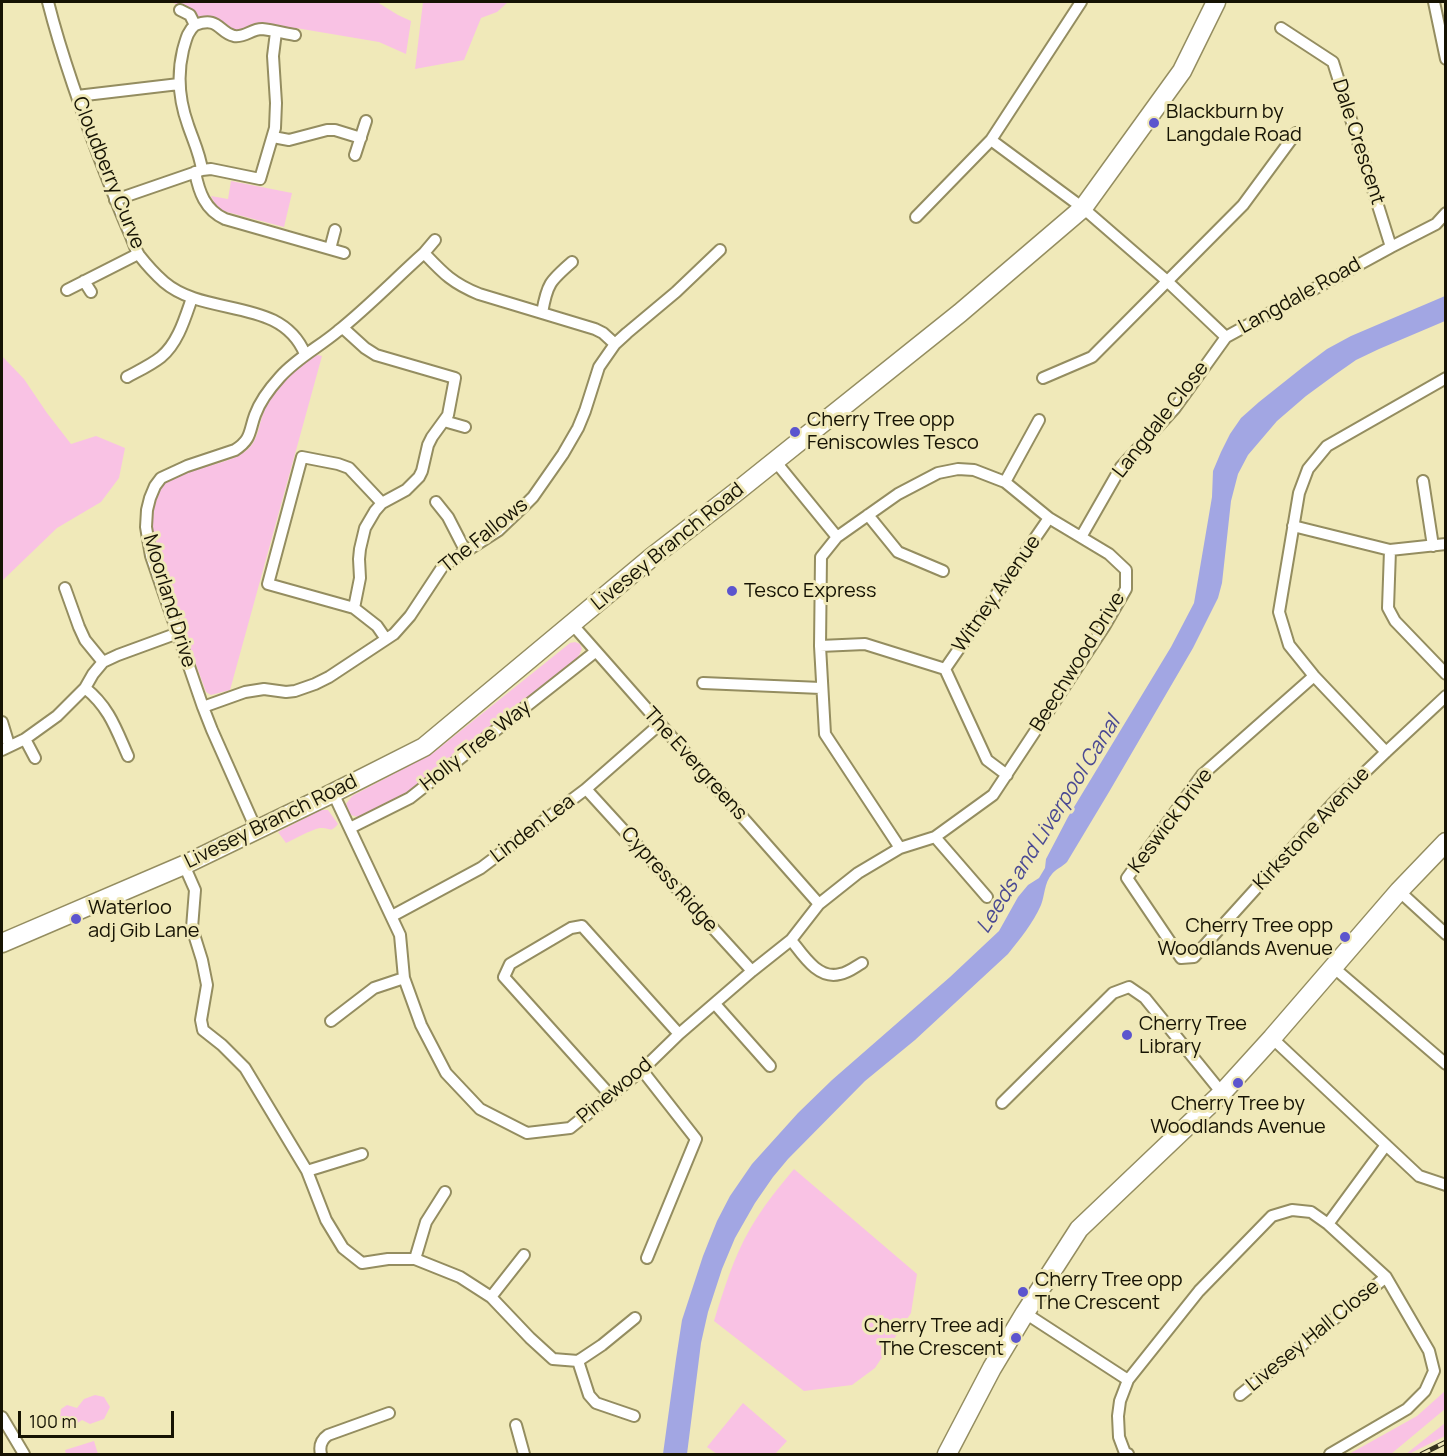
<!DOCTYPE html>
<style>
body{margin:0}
#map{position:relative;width:1447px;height:1456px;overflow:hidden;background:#f0e9b9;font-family:Manrope,sans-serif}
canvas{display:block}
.frame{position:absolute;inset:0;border:3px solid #161303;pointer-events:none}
.scale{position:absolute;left:18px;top:1411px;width:156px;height:27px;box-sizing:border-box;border:3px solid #161303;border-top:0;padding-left:8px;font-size:18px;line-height:21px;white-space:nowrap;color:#161303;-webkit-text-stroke:4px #f0e9b9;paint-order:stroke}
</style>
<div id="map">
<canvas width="1447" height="1456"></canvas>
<div class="frame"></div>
<div class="scale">100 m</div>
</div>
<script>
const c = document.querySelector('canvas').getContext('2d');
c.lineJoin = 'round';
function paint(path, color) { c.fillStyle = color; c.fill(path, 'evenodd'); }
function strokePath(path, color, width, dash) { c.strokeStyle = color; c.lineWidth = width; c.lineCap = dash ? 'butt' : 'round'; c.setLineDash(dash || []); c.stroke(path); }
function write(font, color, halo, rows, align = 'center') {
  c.font = font + ' Manrope,sans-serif'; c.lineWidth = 6; c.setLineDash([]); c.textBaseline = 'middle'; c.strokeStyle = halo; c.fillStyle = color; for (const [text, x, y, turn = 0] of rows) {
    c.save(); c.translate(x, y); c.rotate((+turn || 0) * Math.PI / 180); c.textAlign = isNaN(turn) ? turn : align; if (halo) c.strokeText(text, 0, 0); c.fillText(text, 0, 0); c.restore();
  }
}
const green = new Path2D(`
 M171,2H377L398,15L411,21L406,54L379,42L296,28L294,31L236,32L211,19L199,18L190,10Z
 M423,2H508L497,12L481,18L464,60L415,69Z
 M231,181L292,193L284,227L223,211L215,204L211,196L228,199Z
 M317,355L322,356L230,690L211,695L206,692C194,659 182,626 170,594C165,581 158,568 155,555C150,535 148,497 166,482C188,464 230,468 250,447C258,438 259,425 263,414C272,388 294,368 317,355Z
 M2,356L24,379L47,413L71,444L96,436L125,448L119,478L101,502L57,528L2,581Z
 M575,642L580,644L582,649L575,663L408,795L361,818L351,815L346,804L352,796L433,753L570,643Z
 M321,810H328L338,824C330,834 330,827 320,828C310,830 295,839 286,843L278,832Z
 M794,1169L917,1274L911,1313L875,1368L852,1385L804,1391L714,1321C723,1292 734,1256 750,1229C762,1208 778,1188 794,1169Z
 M1445,1391V1409L1391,1454H1349L1417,1416Z
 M95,1395L104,1397L110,1407L104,1419L90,1424L82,1420L73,1426H65L60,1419L61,1409L67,1405L77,1408L84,1399Z
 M743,1403L787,1441L775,1454H717L707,1447Z
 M1445,1423V1436L1409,1454H1406Z
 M94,1441L98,1454H66L65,1450Z`);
const water = new Path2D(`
 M1445,296V321L1379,349L1356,360L1336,374L1306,396L1277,421L1248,455L1238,474L1231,501L1222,583L1218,598L1193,648L1109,792L1067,862C1062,867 1056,869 1052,874C1044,883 1045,895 1041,905C1033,923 1020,939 1008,954L915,1040L865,1081L788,1159L773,1177L755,1203L735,1238L722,1269L708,1312L701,1343L687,1454H663L676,1359L682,1320L703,1256L717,1221L730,1196L752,1164L798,1113L832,1080L950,977L999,931L1018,897L1028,885L1039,878L1045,868L1046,859L1068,817L1171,647L1194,603L1212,497L1213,471L1221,452L1230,434L1241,418L1259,402L1303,367L1327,349L1351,336Z`);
const minor = new Path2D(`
 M48,2C64,65 87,127 111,188C117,203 123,219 130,234C133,241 135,249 139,255C146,264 155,274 164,282C206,318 281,296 305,354
 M1434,2L1446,59
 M180,10L190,15L195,25
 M195,25C187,32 186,40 183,50C177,75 179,100 188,125C193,140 200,154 202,170
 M195,25C219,16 218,32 234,36C245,38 251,29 262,29C272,30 284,33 295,35
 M1281,28L1333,62L1391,247
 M77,96L179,84
 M273,137L289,140L327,130H335L361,138
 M991,140L1083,208L1166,280L1226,337L1391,247L1436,224L1446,213
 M355,155L366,121
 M195,172C199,192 205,210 225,219L344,253
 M115,200L202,170L211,169L260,179L275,128L276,103L273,56L276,32
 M916,217L991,140L1081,2
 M330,249L335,230
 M424,253C443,273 452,283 479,294L595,329L603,333L615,344
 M84,281L91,292
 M67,290L138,254
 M542,313C547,284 550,281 572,262
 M343,328L365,348L376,355L455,378L448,415L432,437L428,445L422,471L419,477L406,490L382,503L375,511L365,528L360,549L359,559L360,578L354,608
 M127,377C138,371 151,365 161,357C178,343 185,318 192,298
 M1043,378L1092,357L1243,205L1296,133
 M444,421L465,427
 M775,461L837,537
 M1423,481L1433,546
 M1005,482L1039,420
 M436,502L448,517L466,552
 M382,503L349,468L338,464L302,457L268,584L354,608L377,626L386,639
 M868,515L898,552L943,571
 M1293,526L1390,550L1446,544
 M1081,537L1121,467L1175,408L1226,337
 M1390,550L1388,608L1395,621L1446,674
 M65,588L79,627L85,640L103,662
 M572,624L819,904
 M820,646L865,644L945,669L987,760L1007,775
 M945,669L1049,518
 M1314,676L1202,775L1127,878L1181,958L1194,957L1336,800L1386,752L1446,696
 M703,683L821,688
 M85,688C109,707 116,729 128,756
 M203,707L245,692L264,689L286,692L295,691L315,684L329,677L394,634L410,616L443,566L499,530L522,508L533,497L563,454L578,428L585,411L599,367L615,344L627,333L676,292L720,250
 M2,722L9,745
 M25,739L35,758
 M2,750L25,739L57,716L85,688L93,674L103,662L118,655L178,633
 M1386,752L1314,676L1289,645L1279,612L1299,493L1308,469L1327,446L1446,378
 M586,789L752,971
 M333,793L400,935L404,978L421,1025L446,1073L480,1109L527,1133L570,1128L642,1070L679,1034L752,971L791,940L819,904L858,873L900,848L935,837L993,795L1104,627L1126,589V570L1109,554L1049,518L1005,482L974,470L958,469L938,473L898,494L837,537L821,557L820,646L825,734L900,848
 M350,828L410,798L595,652
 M256,829L212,730L203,707L151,556L146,527L147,510L150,498L155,486L161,478L187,466L235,450C252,439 249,431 255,415C260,401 270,388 280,377C297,358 319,347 338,331C368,307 395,279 424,253L435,240
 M935,837L987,897
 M184,865L195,890L192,928L202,960L207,985L201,1020L203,1030L222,1045L245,1068L307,1171L326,1220L343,1248L362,1263L388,1259H415L460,1277L491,1297L530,1338L553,1359L578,1361L602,1345L635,1318
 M1399,891L1446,934
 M392,916L481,868L586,789L660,724
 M791,940C803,955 818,980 840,974C848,973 855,967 862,963
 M1333,967L1446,1064
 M715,1004L770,1066
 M331,1021L374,988L404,978
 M1272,1038L1419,1176L1446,1185
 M642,1070L696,1139L647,1258
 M611,1096L504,977L510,964L571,928L582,926L679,1034
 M1002,1103L1113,993L1129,987L1145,998L1222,1093
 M307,1171L362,1154
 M1328,1224L1386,1145
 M415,1259L426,1222L445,1192
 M491,1297L524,1255
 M1025,1313L1128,1380
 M578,1361L589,1395L596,1403L634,1416
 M1240,1395L1386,1277
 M2,1417L24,1454
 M516,1425L524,1454
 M321,1454C319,1446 321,1440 328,1435L389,1413
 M1128,1454L1125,1453L1119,1437L1118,1416L1120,1401L1128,1380L1199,1291L1272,1216L1292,1210L1311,1212L1328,1224L1386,1277L1429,1351L1434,1371L1425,1391L1407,1409L1330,1454`);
const primary = new Path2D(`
 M2,943L184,865L333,793L424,747L652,557L735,493L960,313L1083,208L1182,71L1216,2
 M947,1454L992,1368L1025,1313L1079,1229L1222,1093L1272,1038L1399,891L1446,842`);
const rail = new Path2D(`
 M1422,1454L1446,1442`);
const markers = [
 [1154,123,6,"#5c55ce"],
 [795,432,6,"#5c55ce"],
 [732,591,6,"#5c55ce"],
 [76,919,6,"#5c55ce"],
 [1345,937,6,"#5c55ce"],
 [1127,1035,6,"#5c55ce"],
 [1238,1083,6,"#5c55ce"],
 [1023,1292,6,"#5c55ce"],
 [1016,1338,6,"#5c55ce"]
];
const poiNames = [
 ["Blackburn by",1166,112],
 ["Langdale Road",1166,135],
 ["Cherry Tree opp",807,420],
 ["Feniscowles Tesco",807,443],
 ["Tesco Express",744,591],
 ["Waterloo",88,908],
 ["adj Gib Lane",88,931],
 ["Cherry Tree opp",1333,926,"right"],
 ["Woodlands Avenue",1333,949,"right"],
 ["Cherry Tree",1139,1024],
 ["Library",1139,1047],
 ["Cherry Tree by",1238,1104,"center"],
 ["Woodlands Avenue",1238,1127,"center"],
 ["Cherry Tree opp",1035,1280],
 ["The Crescent",1035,1303],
 ["Cherry Tree adj",1004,1326,"right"],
 ["The Crescent",1004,1349,"right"]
];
const streetNames = [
 ["Dale Crescent",1358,142,72],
 ["Cloudberry Curve",108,173,68],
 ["Langdale Road",1300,296,-29],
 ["Langdale Close",1161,420,-52],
 ["The Fallows",484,536,-39],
 ["Livesey Branch Road",668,547,-39],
 ["Witney Avenue",997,594,-55],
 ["Moorland Drive",169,601,73],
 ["Beechwood Drive",1078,662,-58],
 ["Holly Tree Way",476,746,-38],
 ["The Evergreens",695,764,48],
 ["Keswick Drive",1171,821,-53],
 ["Livesey Branch Road",271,822,-26],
 ["Linden Lea",533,829,-37],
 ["Kirkstone Avenue",1312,829,-47],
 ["Cypress Ridge",669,880,48],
 ["Pinewood",615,1091,-40],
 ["Livesey Hall Close",1313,1336,-39]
];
const waterNames = [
 ["Leeds and Liverpool Canal",1049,825,-58]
];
paint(green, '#f9c2e4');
paint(water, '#a2a6e3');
strokePath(minor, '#948d60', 14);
strokePath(primary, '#948d60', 21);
strokePath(minor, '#fff', 10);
strokePath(primary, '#fff', 18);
strokePath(rail, '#36331e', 5);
strokePath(rail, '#f0e9b9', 3, [9]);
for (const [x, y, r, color] of markers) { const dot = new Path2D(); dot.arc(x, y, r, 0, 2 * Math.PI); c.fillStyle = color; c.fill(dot); strokePath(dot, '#f0e9b9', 2); }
write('20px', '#161303', '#f0e9b9', poiNames, 'left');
write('20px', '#161303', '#f0e9b9', streetNames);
write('italic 21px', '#4a4993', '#f0e9b9', waterNames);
</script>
